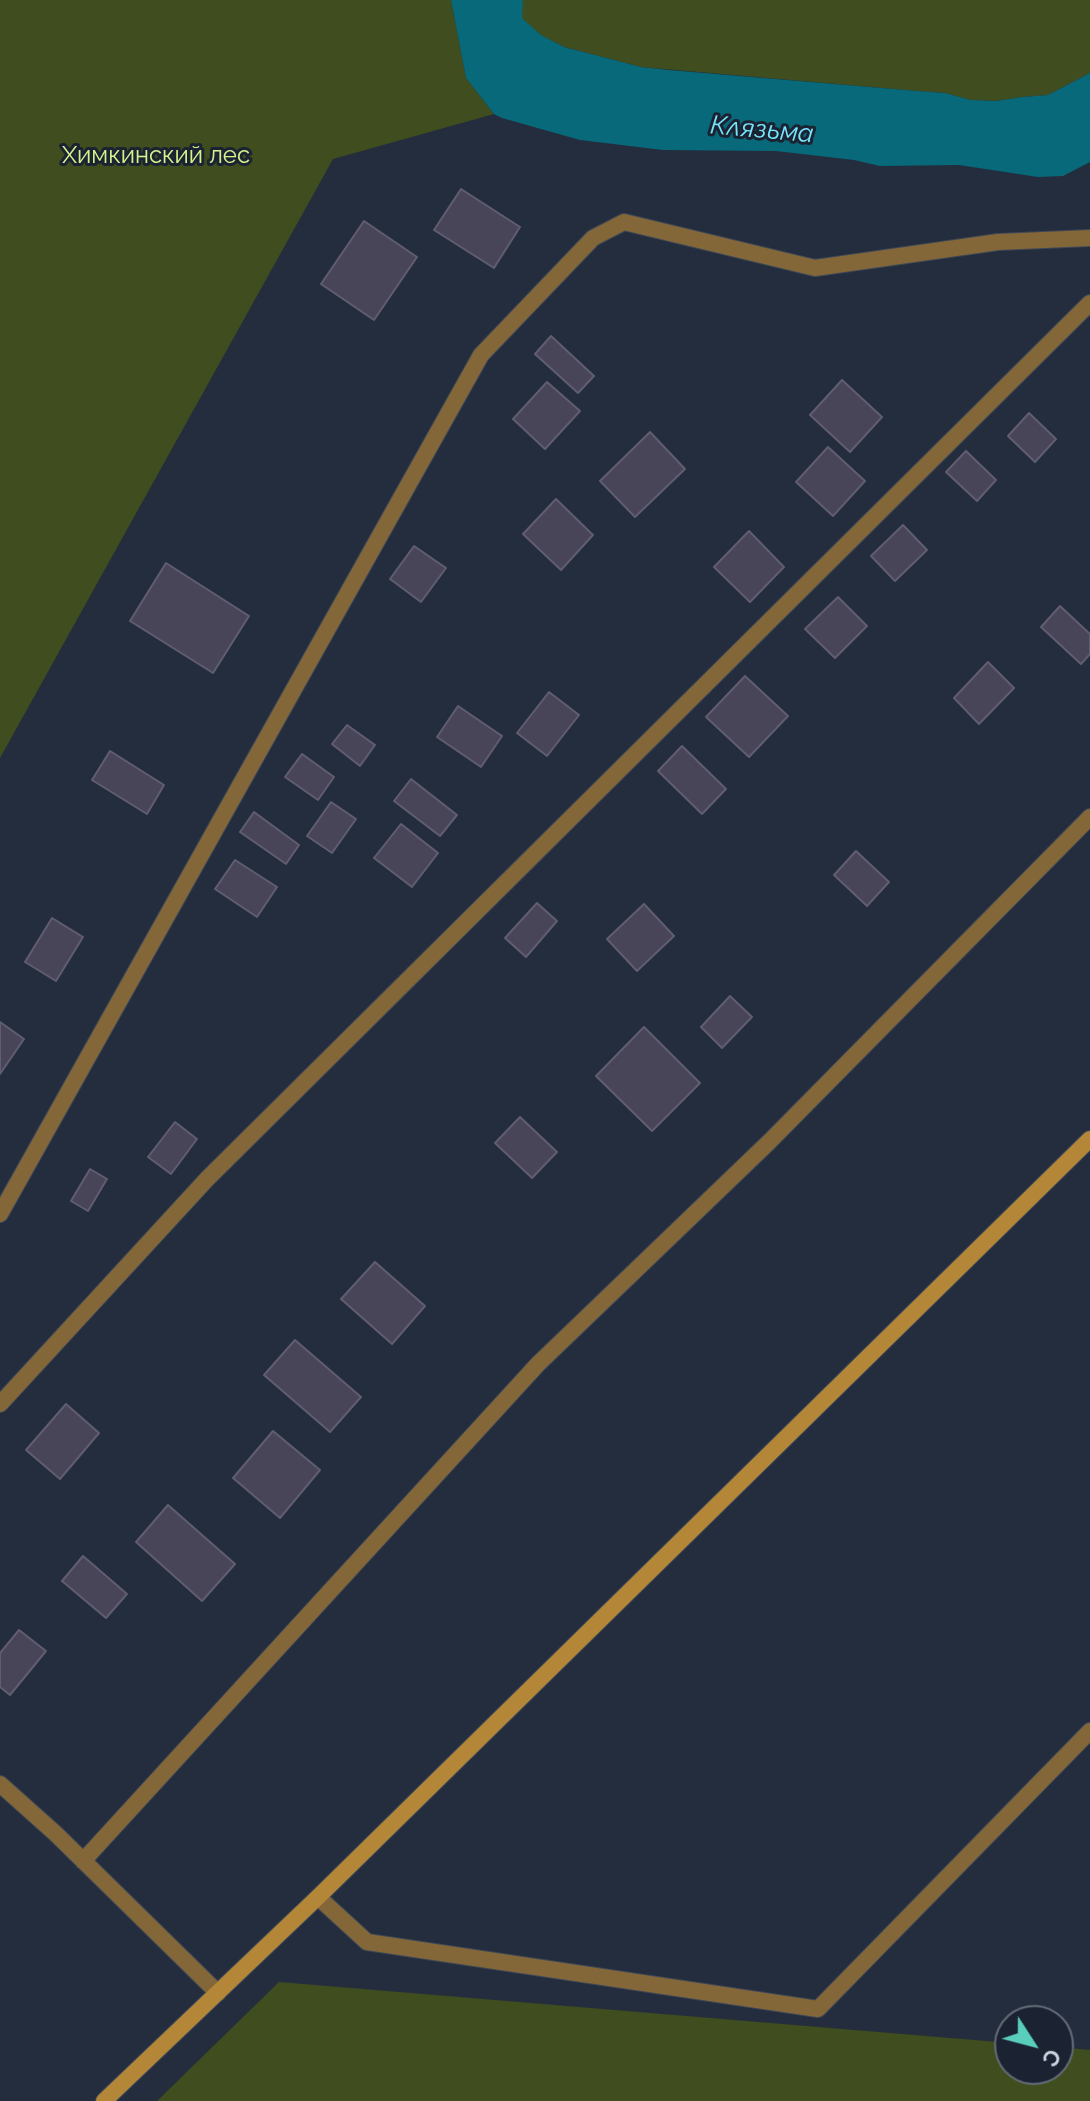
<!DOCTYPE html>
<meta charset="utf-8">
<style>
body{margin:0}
#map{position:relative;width:1090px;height:2101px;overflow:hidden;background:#242d3d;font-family:Raleway,sans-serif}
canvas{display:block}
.north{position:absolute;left:994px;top:2005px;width:80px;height:80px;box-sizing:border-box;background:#1b2332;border:2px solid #636a77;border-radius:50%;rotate:126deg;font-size:22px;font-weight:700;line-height:32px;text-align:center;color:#ced4df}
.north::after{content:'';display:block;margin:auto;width:28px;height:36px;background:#5acebd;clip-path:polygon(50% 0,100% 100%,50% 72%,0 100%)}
</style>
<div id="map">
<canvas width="1090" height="2101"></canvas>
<div class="north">С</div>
</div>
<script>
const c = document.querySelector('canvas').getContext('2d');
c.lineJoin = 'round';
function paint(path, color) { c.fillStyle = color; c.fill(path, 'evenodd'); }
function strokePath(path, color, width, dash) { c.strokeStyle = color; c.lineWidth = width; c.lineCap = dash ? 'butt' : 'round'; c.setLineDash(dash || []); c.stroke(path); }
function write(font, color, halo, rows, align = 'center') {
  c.font = font + ' Raleway,sans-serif'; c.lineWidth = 6; c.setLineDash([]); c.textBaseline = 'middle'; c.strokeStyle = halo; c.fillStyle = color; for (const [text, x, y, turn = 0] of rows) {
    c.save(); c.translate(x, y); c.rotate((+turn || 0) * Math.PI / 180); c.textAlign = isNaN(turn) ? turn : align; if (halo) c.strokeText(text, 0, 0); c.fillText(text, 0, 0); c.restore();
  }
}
const green = new Path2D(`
 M0,0H451L466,78L494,114L333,159L0,758Z
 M523,0H1090V73L1048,95L1022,97L996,101L971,100L945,93L917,91L641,67L564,47L541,35L521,18Z
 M279,1982L1010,2043V2069H1058V2047L1090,2050V2101H157Z`);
const water = new Path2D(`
 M451,0H523L522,18L541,35L564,47L641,67L669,70L917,91L945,93L971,100L996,101L1022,97L1048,95L1090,73V162L1063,176L1038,177L959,165L880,166L854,160L776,151L663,150L580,140L502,118L494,114L466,78Z`);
const building = new Path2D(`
 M461,189L520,227L494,268L434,230Z
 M364,221L417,257L374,320L321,284Z
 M551,336L594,376L578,393L535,354Z
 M842,380L882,417L850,452L810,415Z
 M547,382L580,411L545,449L513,419Z
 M1029,413L1056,439L1035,462L1008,436Z
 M650,432L685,469L635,517L600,481Z
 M828,447L865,481L833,516L796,482Z
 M966,451L996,480L977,501L946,472Z
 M556,499L593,535L561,570L523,534Z
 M903,525L927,550L895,581L871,556Z
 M749,531L784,567L750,602L714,567Z
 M414,546L446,568L421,602L390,579Z
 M166,563L249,616L213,673L130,621Z
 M838,597L867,626L835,658L805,629Z
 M1060,606L1090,634V654L1081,664L1041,627Z
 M988,662L1014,688L979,724L954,698Z
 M745,676L788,716L749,757L706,717Z
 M549,692L579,715L547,756L517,733Z
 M458,706L502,736L481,767L437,737Z
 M347,725L375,745L360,766L332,744Z
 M682,746L726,789L702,814L658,771Z
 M110,751L164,785L147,814L92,780Z
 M302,754L334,777L318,800L285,777Z
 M411,779L457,815L440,836L394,801Z
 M331,802L356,819L332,853L307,836Z
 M254,812L299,845L286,864L240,832Z
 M401,824L438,853L412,887L374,858Z
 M856,851L889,882L867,906L834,875Z
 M235,860L277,887L257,917L215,889Z
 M537,903L557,921L526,957L505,938Z
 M644,904L674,936L637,971L607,939Z
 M52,918L83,937L56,981L25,962Z
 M730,996L752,1017L722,1048L701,1027Z
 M0,1022L24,1039L0,1074Z
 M644,1027L700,1083L652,1131L596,1076Z
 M520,1117L557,1152L532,1178L495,1143Z
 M175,1122L197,1139L171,1174L148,1157Z
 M90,1169L107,1179L88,1211L71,1201Z
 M375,1262L425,1306L392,1344L341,1299Z
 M295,1340L361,1397L330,1432L264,1375Z
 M66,1404L99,1433L60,1479L26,1450Z
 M273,1431L320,1470L280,1518L233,1478Z
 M168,1505L235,1564L202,1601L136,1542Z
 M83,1556L127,1594L106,1618L62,1581Z
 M19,1630L46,1651L10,1695L0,1687V1653Z`);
const street = new Path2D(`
 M0,1214L481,355L593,238L624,222L815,268L998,242L1090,238
 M0,1404L207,1179L1090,303
 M0,1784L56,1834L218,1993
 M83,1861L538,1364L769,1142L1090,817
 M318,1897L367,1942L818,2009L1090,1731`);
const secondary = new Path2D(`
 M104,2101L318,1897L1090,1139`);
const parkNames = [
 ["Химкинский лес",156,156]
];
const waterNames = [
 ["Клязьма",762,130,5]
];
paint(green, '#404d1f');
paint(water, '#076979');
paint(building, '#494558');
strokePath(building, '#615d71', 2);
strokePath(street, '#3f4857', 18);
strokePath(secondary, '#3f4857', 18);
strokePath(street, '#836738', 16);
strokePath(secondary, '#b38737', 16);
write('24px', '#d4f38d', '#1b2332', parkNames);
write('italic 26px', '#77e5fc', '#1b2332', waterNames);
</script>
